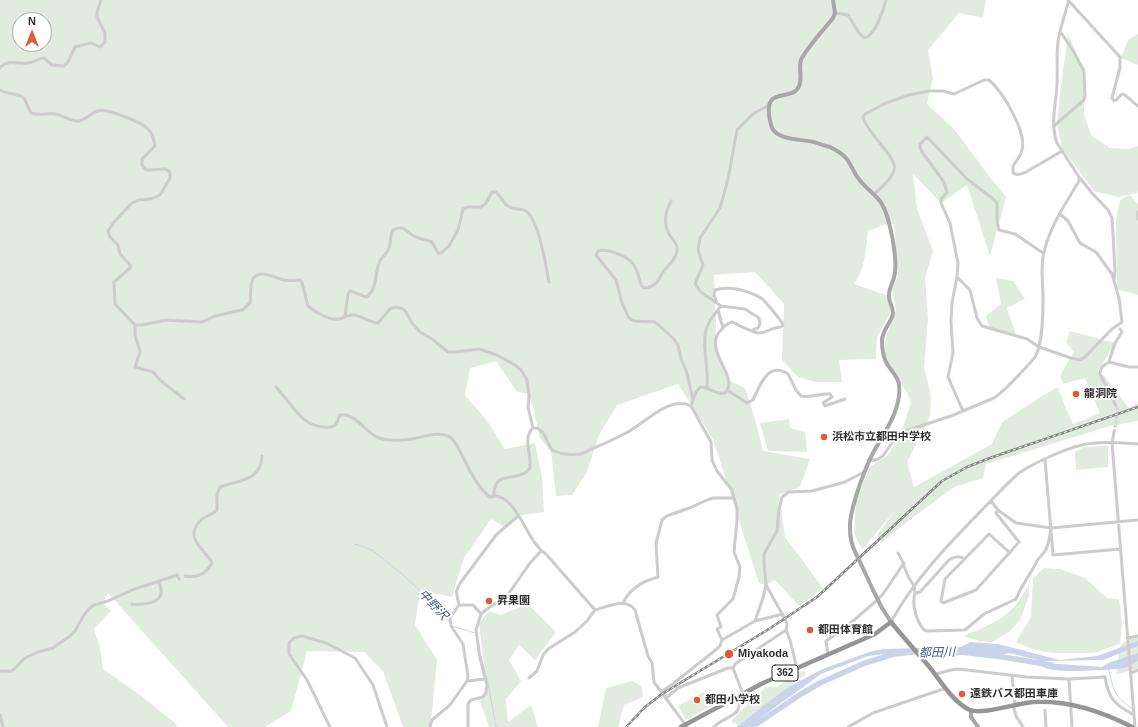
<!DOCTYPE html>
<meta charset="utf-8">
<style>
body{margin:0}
#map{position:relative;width:1138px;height:727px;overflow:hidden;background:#fff;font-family:Helvetica,sans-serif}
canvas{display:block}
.north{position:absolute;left:12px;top:12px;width:40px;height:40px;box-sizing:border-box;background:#fff;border:1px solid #acacac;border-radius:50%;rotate:0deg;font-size:11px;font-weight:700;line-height:16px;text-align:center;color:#2f2f2f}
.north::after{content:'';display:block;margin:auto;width:14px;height:18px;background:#e45933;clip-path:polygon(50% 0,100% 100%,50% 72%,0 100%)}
</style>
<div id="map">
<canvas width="1138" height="727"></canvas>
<div class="north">N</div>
</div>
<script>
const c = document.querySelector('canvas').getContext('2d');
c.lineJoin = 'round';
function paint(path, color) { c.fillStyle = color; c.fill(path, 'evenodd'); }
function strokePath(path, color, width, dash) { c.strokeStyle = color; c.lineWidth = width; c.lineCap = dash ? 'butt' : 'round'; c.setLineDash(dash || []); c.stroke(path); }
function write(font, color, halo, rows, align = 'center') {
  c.font = font + ' Helvetica,"Noto Sans JP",sans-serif'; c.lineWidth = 4; c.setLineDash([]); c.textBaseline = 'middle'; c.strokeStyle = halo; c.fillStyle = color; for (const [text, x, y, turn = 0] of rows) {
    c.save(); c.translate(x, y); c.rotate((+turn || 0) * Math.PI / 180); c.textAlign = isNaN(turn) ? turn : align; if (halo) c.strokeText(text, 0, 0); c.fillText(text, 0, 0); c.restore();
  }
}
const green = new Path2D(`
 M0,0H986L983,18L959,13L928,50L933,78L927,104L954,129L986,172L1006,197L990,256L967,185L941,203L913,174L917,209L933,251L925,278L928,319L924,367L931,396L930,416L907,462L914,487L992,444L1002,422L1042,396L1058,387L1065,406L1073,424L1100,413L1085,378L1063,384L1060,376L1074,352L1066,342L1070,331L1115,343L1098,371L1105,377L1129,408L1138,403V421L1110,426L986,464L983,478L954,487L907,522L881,543L877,535L896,509L862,550L854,533L856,501L870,467L888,455L904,425L911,402L907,393L884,357L886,337L896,310L892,289L898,276L894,224L884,225L868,231C866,248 865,270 854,284L889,296L890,313L877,337L876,359L839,360L842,382H815L798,377L782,360L784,304L755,272L714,275L717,354L728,380L745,388L755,419L763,451L810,459L800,487L779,495L785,537L823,588L799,606L775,580L765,585L759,583L713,439L678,384L617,405L599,435L586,474L572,495L556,496L551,451L540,438L532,403L528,394L517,392L496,361L470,368L465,395L488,422L505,449L535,443L542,477L544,512L516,516L504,527L491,519L464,558L452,597L420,590L415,625L437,660L432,713L429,727H403L383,671L364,652L307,651L291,711L265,727H228L108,593L102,603L111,611L94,629L100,648L103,669L144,698L177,725L176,727H0ZM20,20H44V44H20Z
 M1068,34L1084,71V114L1091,135L1110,148L1129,149L1138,146V191L1137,193L1118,197L1094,191L1062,148L1057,124L1060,94Z
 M1138,34V65L1121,58L1128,40Z
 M1130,195L1138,204V295L1117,289L1116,220L1120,200Z
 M996,278L1013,281L1025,299L1007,308L1016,335L990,329L986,316L1001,304Z
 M789,419L790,428L805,432L807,452L768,451L760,423Z
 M1108,446V467L1076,470L1075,452L1084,447Z
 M1044,568L1060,569L1085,578L1107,598L1119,599L1122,624L1120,644L1094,653H1051L1032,649L1016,642L1031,617L1033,578Z
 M1029,585V596L1020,620L1009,632L992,642L979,641L963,636C980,629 1002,621 1015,606C1020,600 1024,592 1029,585Z
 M528,604L556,632L535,660L519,645L509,660L521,681L506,699L508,722L531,705L538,727H489L480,701L487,689L479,623L489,611L501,615Z
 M1138,636V668L1116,675L1120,646L1127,640Z
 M804,671L806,673L803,676L738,725L731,722L734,717L766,687H777L798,672Z
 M632,681L642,687L643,697L624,705L618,727H598L606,688Z
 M703,692L711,706L686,720L678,706Z`);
const water = new Path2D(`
 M1138,641V646L1103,660L1042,661L1009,653L989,658L975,651H906L868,656L821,674L748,727H736L788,687L823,669L869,652L883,649L961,647L970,642L998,644L1060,660L1097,656Z
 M1138,653V661C1133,664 1128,667 1124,668C1110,670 1053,674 1043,667L1044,663L1102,667L1111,662Z`);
const stream = new Path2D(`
 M355,544L372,550L401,573L428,598L450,623
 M452,626L475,633
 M481,656L488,683L496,727
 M1108,668C1114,688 1112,696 1132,708`);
const river = new Path2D(`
 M752,727L801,694L820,683L865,663L894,654L923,651L948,654L961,652L1003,657L1051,665`);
const minorTunnel = new Path2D(`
 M1114,432L1118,410L1116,406`);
const minor = new Path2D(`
 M1068,0L1120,57V68L1112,98L1114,101L1116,100L1122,94C1127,95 1133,103 1138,106
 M835,13L848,15L859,33L864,38C876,36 883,10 886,0
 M0,68C8,58 18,65 28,63C34,63 38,58 44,58L52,65L64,66L68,62L75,47L91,43L100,47L105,42V33L97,17V12L101,0
 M0,90C7,95 15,92 24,98L31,113C39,116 46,113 55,114C63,115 69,121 78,121C86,120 90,114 97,111C107,108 141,122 148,129C153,133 154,140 155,146L142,159V165L146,170L166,169L170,172V178L160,195L151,199L138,200L131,204L114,222L108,231L110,237L118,245L120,254L131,266L130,268L114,282L115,304L135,325H142L166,320L202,322L215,316L242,310L250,303C251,296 250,288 252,281C257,267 275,278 284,280C289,281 295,280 300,280L302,283L308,306C315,312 330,321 339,319C345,318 348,314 354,315C363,316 369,323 378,323L390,309L396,307L403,309L406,312L412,323L420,332L432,339L448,352H456L479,349L497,355L515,365L521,370L527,380L529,396L528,407L533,428
 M1054,126L1084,100L1085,96L1084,71L1075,54L1062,34L1060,33
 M1080,178L1092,193L1108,210L1112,218L1115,270L1114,280
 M874,194C881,188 892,179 894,170C898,157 867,134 863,117L865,114L886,103L909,95L929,91H943L954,94L984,80H989C1003,92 1027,132 1022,150C1021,156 1016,161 1013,166V173C1017,176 1022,174 1026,172L1062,151
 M671,201C665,212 663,223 669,234C672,238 676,243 677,247C678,258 669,264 664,271C660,275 659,281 655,284C651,287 648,288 644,288L641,285C639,278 638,270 633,264C628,256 606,248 598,251L596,255L616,280L622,303L629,318L634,321L655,322L673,338L678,345L681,359L686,370L693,399
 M1138,212V219
 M957,277L970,290L977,318L982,326L1027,339L1039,347L1071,358L1080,360L1085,357L1112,329L1122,322L1119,298L1112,274L1096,252L1080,243L1068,221L1060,214
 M718,310L723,328
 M345,316L348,294L350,291L366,297C377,291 375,273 379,263C381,256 387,255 389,248C391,242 390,236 393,230C407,224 405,233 416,237C421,239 427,240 432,242L438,253H441L449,246L458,230L463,209L469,207H481L486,203L492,192H496C501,196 503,203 508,206C514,210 521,208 526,211C539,220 546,267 549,282
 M135,325V335L140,352L135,367L153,372L161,381L184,399
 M753,330L758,328L760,324L759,318L745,309L721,306L701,292L695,284L703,265L698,250L700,238L720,208L728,179L737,130L753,114L769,105
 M1109,362L1115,343L1122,332L1120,329
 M276,387C291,402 301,427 325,427C327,428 331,427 334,426C337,424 338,419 340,415C357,413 365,433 379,438C382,439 387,440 391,440C398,441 405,440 412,439C423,437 442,430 451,438C457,443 460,452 464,459C470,472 478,488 490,497C492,497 494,496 496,496C514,498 525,530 535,543C539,548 540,551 546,554L595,610
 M707,387C709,369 701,343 707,327C710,319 715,313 721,306
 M727,390L747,403L753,400C760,385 768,361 788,374L796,390L801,396C811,398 820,393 830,394L832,397L823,403L825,406L845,399
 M691,406L696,392L700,387C710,387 715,395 725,393C741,376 700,349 722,329C725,325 727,324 732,322C739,325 753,333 759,333C767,333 772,327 781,327L783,325C781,320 765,301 761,298C749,291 729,285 715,290L714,295L717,303
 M1116,406L1100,374C1100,367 1104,365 1109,362L1129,367H1138
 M963,411L948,377L953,353L951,321L952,303L957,277L958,263L950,223L941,203V199L947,192L944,182L922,152L920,147V144L927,137L967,179L992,198L997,203V221L999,230L1015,234L1043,253
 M533,428C545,427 546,442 552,450C561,455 571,455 581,454C596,447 611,441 626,433C644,424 669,395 691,406L711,442L712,460L717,471L732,490L737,509V520L734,552L740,567L739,577L733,599L717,615L721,627L717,629L722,640
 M1114,432L1112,443L1135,727
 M868,460C887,464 888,440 902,432L951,416L994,398C1003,392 1010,384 1017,377C1023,370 1030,364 1035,357C1043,343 1043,313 1043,297C1043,282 1040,266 1044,252C1050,226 1066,203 1079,181V177L1057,143C1050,124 1056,104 1057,85C1058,71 1056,56 1058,42C1060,28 1065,14 1069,0
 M1045,460L1053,555L1120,549
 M495,496L494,494C495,468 519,484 530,468C532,455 522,438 533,428
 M991,501L998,510L1016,523L1051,528L1138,520
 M998,510L996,513L1019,542L976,590L943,603L941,601L945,579L989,534L1010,553
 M898,553C903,560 904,568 908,576C910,580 913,583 914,587C916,592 914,595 914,599C913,608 919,631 928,631L965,630L984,614L1016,599C1021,586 1030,575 1036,563C1038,557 1045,554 1047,547C1049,541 1050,535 1051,528
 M185,576C197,578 206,574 212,563C204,548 183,538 201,520C205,516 212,515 217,510V494L220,487C239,480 261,481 262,456
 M766,585L785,619L787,624L786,630L790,640L797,669
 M916,593L920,592L949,560C955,556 959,556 965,559
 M623,603C630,588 643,581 658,577L656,543L662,520L667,516L692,507L707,500L713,498H734
 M132,604C149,605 169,602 158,581
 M459,605C457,594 454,592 461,582L496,535L518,516
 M755,621L783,614
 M891,622C913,581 947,546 980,512C993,499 1005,485 1019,473C1034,463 1064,449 1082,445C1100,441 1120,443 1138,444
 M1127,638L1138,636
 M828,655L826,641L846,627L875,602L883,594L904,563
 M0,671H12L25,658L38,652L53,648L70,636L75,631L84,615L89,609L94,605L108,601L132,590L177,575L179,579
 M1131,673L1138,670
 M936,674L951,670L958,669L1027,677L1069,679L1105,677C1108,698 1115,705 1134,715
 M1012,676L1015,704
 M529,678L537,671L543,655L548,649L575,632L587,621L595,610C607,607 626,597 635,610L648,656L652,663L654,682L687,727
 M1069,679L1072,727
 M467,681L485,679
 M661,692L674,683L713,652L720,646L722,640L755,621L763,598L766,585L764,562V554L777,531L779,510L782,497L789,492L812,491L845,482L864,472
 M743,694L733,668L735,664L786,630
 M666,698L678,688L728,668H733
 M1013,705L1016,716L1023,727
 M1045,710L1046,727
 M0,715L3,727
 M330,727L307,680L289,654V643L294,638L302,636L326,643L355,658L373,685L387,727
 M430,727L432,720L450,705L467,681L468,676L463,644L451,626L450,618L459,605H473L481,614
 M468,727V704L471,700L483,697L486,692L487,685L480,658L476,630L481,614L487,609L507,596L530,563L541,551
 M714,727C723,716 745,717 738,697
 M848,727L873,713L946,688`);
const major = new Path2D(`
 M833,0L835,13L833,18C825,28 805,50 801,60C798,68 803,78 799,86C792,104 760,82 771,125C775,141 801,139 814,142C819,144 825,146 830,147C834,149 840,152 844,156C850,161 852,169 856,175C863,187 875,193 882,204C890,218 897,256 895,272C895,280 888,288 889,297C889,302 893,307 893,313C892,322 882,330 882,340C882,347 883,356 886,362C889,369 899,377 899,385C902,408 885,432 874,451C868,462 864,473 860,484C852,508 844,530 856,554
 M861,564L873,590
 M882,608L891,622
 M971,710V717L978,727`);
const highway = new Path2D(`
 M681,727L763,683L875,634L891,622C903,637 915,650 927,664C939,678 953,703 970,710C983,715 1017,703 1033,702C1068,700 1101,711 1132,727`);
const rail = new Path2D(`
 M626,727L645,707L662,694L769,629L817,597L942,481L967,467L990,458L1138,407`);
const majorBridge = new Path2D(`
 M856,554L861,564
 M873,590L882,608`);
const markers = [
 [1076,394,4,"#e45933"],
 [824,437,4,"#e45933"],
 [489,601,4,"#e45933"],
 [810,630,4,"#e45933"],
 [729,654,5,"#e45933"],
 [962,694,4,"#e45933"],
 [697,700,4,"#e45933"]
];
const shields = [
 [785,673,26]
];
const shieldNames = [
 ["362",785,673]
];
const poiNames = [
 ["龍洞院",1084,394],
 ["浜松市立都田中学校",832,437],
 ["昇果園",497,601],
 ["都田体育館",818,630],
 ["Miyakoda",738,654],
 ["遠鉄バス都田車庫",970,694],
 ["都田小学校",705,700]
];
const waterNames = [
 ["中野沢",433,605,47],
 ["都田川",937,653,-1]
];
paint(green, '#e0ecdd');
paint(water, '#c9d4eb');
strokePath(stream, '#c9d4eb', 1);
strokePath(river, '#c9d4eb', 5.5);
strokePath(minorTunnel, '#d5d5d5', 3, [3, 1.5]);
strokePath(minor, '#ccc', 3);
strokePath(major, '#a7a7a7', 4);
strokePath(highway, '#969696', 4.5);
strokePath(rail, '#848484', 2.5);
strokePath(rail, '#fff', 1, [3]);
strokePath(majorBridge, '#a7a7a7', 4);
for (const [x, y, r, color] of markers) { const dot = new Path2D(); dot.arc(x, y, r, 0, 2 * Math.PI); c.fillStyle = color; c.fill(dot); strokePath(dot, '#fff', 1.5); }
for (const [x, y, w] of shields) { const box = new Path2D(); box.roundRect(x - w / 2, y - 8, w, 16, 3); c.fillStyle = '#fff'; c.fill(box); strokePath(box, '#2f2f2f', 1); }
write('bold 10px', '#2f2f2f', null, shieldNames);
write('bold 11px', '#2f2f2f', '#fff', poiNames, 'left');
write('italic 12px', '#3d5890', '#fff', waterNames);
</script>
